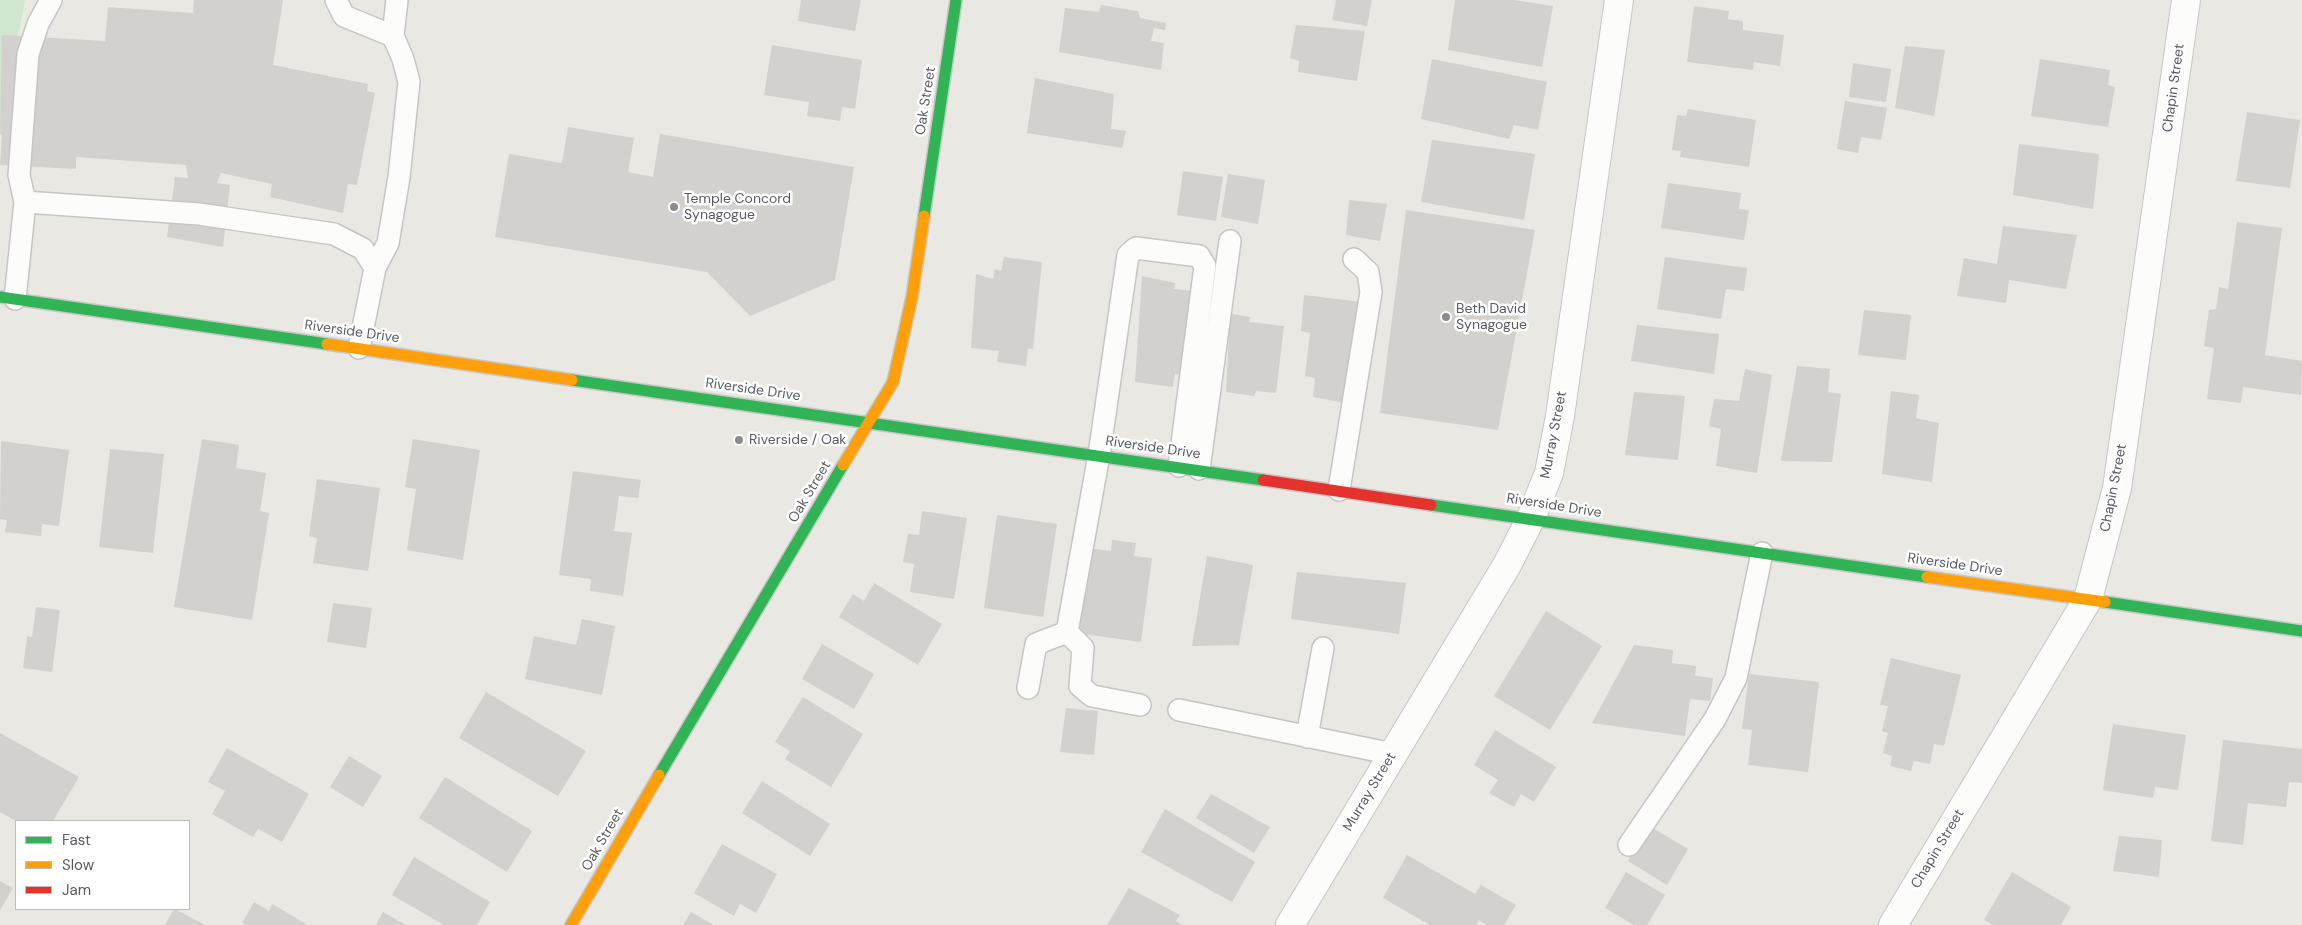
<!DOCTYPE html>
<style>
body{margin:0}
#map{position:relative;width:2302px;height:925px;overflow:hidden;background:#e9e8e2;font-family:"DM Sans",sans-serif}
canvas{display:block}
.legend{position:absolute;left:15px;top:820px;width:175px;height:90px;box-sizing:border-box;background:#fff;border:1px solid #bcbdc0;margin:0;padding:6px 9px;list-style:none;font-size:15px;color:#585b61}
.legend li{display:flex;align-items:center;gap:10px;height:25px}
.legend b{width:25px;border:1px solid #bcbdc0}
</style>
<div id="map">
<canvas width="2302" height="925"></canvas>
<ul class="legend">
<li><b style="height:6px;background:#30b455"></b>Fast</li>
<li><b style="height:6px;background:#ff9f0a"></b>Slow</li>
<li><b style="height:6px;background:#e5322d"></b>Jam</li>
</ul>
</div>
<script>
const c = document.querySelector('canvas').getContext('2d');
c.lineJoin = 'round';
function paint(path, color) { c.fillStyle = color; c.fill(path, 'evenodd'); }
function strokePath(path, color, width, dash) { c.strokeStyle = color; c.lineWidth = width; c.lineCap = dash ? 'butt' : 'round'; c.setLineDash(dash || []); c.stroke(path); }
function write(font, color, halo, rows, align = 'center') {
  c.font = font + ' "DM Sans",sans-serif'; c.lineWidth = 5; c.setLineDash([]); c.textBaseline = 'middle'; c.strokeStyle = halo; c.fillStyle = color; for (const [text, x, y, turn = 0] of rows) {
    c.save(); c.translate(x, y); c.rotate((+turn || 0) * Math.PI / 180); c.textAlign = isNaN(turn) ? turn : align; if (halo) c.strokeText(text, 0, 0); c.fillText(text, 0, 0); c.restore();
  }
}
const green = new Path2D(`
 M0,0H25L0,129Z`);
const building = new Path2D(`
 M194,0H283L273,65L368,84L367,91L375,93L357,185L348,184L343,213L270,197L272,184L221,173L217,183L230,185L223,247L167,237L175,177L188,178L186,165L76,157V169L0,165L2,135L0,134L2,35L105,41L108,7L193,13Z
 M801,0H861L855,31L798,21Z
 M1336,0H1372L1367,26L1332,20Z
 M1455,0H1514L1553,6L1542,67L1448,50Z
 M1101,5L1138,11L1140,18L1166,23L1165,30L1154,28L1151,41L1164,43L1161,70L1059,52L1065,8L1099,12Z
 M1694,6L1729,11L1728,19L1743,21V30L1784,35L1780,66L1754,62L1753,70L1687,62Z
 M1296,25L1365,31L1357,81L1298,72L1299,61L1290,58Z
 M772,45L862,60L855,109L842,107L840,121L807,116L809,102L764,95Z
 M1905,46L1945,50L1934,116L1895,108Z
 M1432,59L1547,82L1538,130L1514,125L1509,139L1421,119Z
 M2040,59L2110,70L2108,85L2115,87L2108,127L2031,116Z
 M1853,63L1891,69L1886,102L1849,97Z
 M1035,78L1114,94L1111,129L1126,131L1122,148L1027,133Z
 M1845,101L1887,108L1881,140L1861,137L1858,153L1837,149Z
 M1688,109L1756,120L1749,167L1680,157L1681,151L1672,150L1677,115L1686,116Z
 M2247,112L2300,120L2290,188L2236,181Z
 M568,127L634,138L628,172L653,177L660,134L854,167L835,280L750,316L707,272L495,237L509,154L562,163Z
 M1432,140L1535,154L1524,220L1421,202Z
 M2019,144L2099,154L2093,209L2013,195Z
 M1183,171L1223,177L1216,221L1177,215Z
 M1228,174L1265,180L1258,224L1221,217Z
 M1668,183L1741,193L1739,209L1749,210L1744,240L1661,228Z
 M1349,200L1387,204L1380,241L1346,235Z
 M1406,210L1535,230L1498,430L1380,413Z
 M2237,222L2282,228L2265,355L2302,361L2301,395L2243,387L2241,403L2207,399L2214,348L2204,346L2209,310L2216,309L2219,287L2228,289Z
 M2003,226L2077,235L2066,289L2009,280L2006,303L1957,296L1964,258L1997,264Z
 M1004,257L1042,262L1033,349L1028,348L1026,366L997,362L999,351L971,348L976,274L993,279L995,269L1001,271Z
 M1665,257L1747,268L1744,291L1726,289L1721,319L1657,309Z
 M1142,276L1175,283L1174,289L1193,291L1187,375L1175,374L1173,387L1135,382Z
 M1304,295L1361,302L1350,404L1313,397L1315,378L1305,376L1310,333L1301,331Z
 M1864,310L1911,315L1906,360L1858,355Z
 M1227,313L1250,317L1249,322L1284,326L1276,393L1256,391L1254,396L1226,392L1229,335L1223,336Z
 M1637,325L1719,334L1714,374L1631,361Z
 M1797,366L1830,369L1828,392L1841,394L1832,462L1781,461Z
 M1745,369L1772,375L1757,473L1716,466L1721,429L1709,426L1714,399L1739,401Z
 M1891,391L1919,395L1916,418L1939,423L1932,482L1882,474Z
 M1634,392L1685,396L1678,460L1625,455Z
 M202,439L239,445L236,468L266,473L260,511L269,513L252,620L174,607Z
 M413,439L480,450L463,560L407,550L416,489L405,487Z
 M1,441L69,450L59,526L42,524L41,536L5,532L7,520L0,519Z
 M110,449L164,454L153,553L99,547Z
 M573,471L641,480L638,498L619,496L614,531L632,533L623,596L590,591L591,579L559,575Z
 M317,479L380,488L368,571L313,563L317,538L309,536Z
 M922,511L967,518L954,599L910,592L914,564L903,562L908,534L919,535Z
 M997,515L1057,524L1043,617L984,608Z
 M1112,540L1136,543L1134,556L1152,558L1141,642L1075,633L1087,548L1111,551Z
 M1207,556L1253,565L1239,645L1192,646Z
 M1297,572L1406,583L1399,634L1291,619Z
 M874,583L942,624L918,665L839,617L853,594L864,601Z
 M333,603L372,608L366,648L327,642Z
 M36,607L60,610L52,672L23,668L27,636L32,637Z
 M1546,611L1602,646L1550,730L1494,696Z
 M582,619L615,626L602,695L525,679L534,636L576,645Z
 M822,644L874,674L854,709L802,679Z
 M1634,645L1673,650L1672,663L1696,666L1695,676L1713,678L1710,701L1690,699L1685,736L1592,723Z
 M1891,658L1961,675L1944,746L1934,744L1930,764L1914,761L1911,771L1890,766L1892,756L1883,753L1888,733L1882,731L1888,706L1880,705Z
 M1749,674L1819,682L1808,772L1748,765L1752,730L1742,729Z
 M486,692L586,751L558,796L459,738Z
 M803,697L863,734L831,787L785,759L790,751L775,742Z
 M1066,708L1098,711L1094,755L1060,752Z
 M2113,724L2186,735L2178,790L2155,787L2153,798L2103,790Z
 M1495,730L1556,767L1534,802L1521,794L1514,807L1489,793L1498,780L1474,765Z
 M0,733L79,777L53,821H16L0,812Z
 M2223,740L2302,749V783L2289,782L2286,807L2248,803L2243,845L2211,841Z
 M227,748L309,794L282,842L258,829L253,837L212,814L225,791L208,782Z
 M349,756L382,776L363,807L330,787Z
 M445,777L532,831L507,872L419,818Z
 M762,781L830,824L810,856L742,813Z
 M1211,794L1270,827L1254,853L1196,818Z
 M1165,809L1255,862L1232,902L1141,852Z
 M1649,826L1688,849L1667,885L1628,861Z
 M2119,836L2162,840L2159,877L2113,871Z
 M722,844L777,874L756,913L740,904L734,916L694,893Z
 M1407,855L1475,894L1481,885L1516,905L1504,925H1487L1479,920L1476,925H1430L1383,898Z
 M414,857L490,902L477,925H444L392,895Z
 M1626,872L1665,895L1647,925H1634L1605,908Z
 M2012,872L2071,907L2061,925H1993L1984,920Z
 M0,881L13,888L0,910Z
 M1129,888L1180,915L1176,921L1183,925H1107Z
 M254,902L269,911L272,904L308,925H246L242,923Z
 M174,909H175L205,925H165Z
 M383,912L406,925H376Z
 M691,912L714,925H683Z`);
const lane = new Path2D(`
 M336,0L344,16L393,36
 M25,202L19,175L28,54L38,24L51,0
 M375,268L388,243L399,177L409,82L403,59L393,36L397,0
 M15,299L25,202L199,214L334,234L363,249L375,268L359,348
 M1199,469L1230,241
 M1339,490L1371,292L1368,272L1354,259
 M1028,688L1036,644L1067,632
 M1140,705L1092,696L1080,686L1083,648L1067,632L1099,455L1128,255L1136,248L1199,256L1205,266L1179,466
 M1179,710L1393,754
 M1307,737L1323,648
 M1629,845L1715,719L1736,678L1762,553`);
const street = new Path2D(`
 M1290,925L1507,565L1531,518L1549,473L1560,416L1619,0
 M1893,925L2088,599L2117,488L2186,0`);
const fast = new Path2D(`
 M924,216L956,0
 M0,297L327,344
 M572,380L1263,480
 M1431,505L1927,577
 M2105,602L2302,631
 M659,775L843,465`);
const slow = new Path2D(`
 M327,344L572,380
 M843,465L893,382L912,297L924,216
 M1927,577L2105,602
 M571,925L659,775`);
const jam = new Path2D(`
 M1263,480L1431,505`);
const markers = [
 [674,207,5,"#8b8c8e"],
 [1446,317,5,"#8b8c8e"],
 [739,440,5,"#8b8c8e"]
];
const streetNames = [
 ["Chapin Street",2174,88,-82],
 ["Oak Street",926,101,-81],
 ["Riverside Drive",352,332,8],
 ["Riverside Drive",753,390,8],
 ["Murray Street",1554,435,-79],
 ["Riverside Drive",1153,448,8],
 ["Chapin Street",2114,488,-79],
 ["Oak Street",810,492,-59],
 ["Riverside Drive",1554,506,9],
 ["Riverside Drive",1955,565,8],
 ["Murray Street",1370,792,-59],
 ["Oak Street",603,840,-60],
 ["Chapin Street",1938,849,-59]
];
const poiNames = [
 ["Temple Concord",684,199],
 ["Synagogue",684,215],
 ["Beth David",1456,309],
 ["Synagogue",1456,325],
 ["Riverside / Oak",749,440]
];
paint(green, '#d0e6ce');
paint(building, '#d2d1cd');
strokePath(lane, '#c5c6c4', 24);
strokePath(street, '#c5c6c4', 30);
strokePath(fast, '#c6c7c6', 14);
strokePath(slow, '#c6c7c6', 14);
strokePath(jam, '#c6c7c6', 14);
strokePath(lane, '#fcfcfb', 21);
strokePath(street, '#fcfcfb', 28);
strokePath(fast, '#30b455', 11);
strokePath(slow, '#ff9f0a', 11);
strokePath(jam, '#e5322d', 11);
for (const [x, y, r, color] of markers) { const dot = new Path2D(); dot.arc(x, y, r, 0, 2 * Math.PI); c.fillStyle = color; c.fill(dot); strokePath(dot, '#fff', 2); }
write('14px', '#585b61', '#fff', streetNames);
write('14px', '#585b61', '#fff', poiNames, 'left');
</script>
